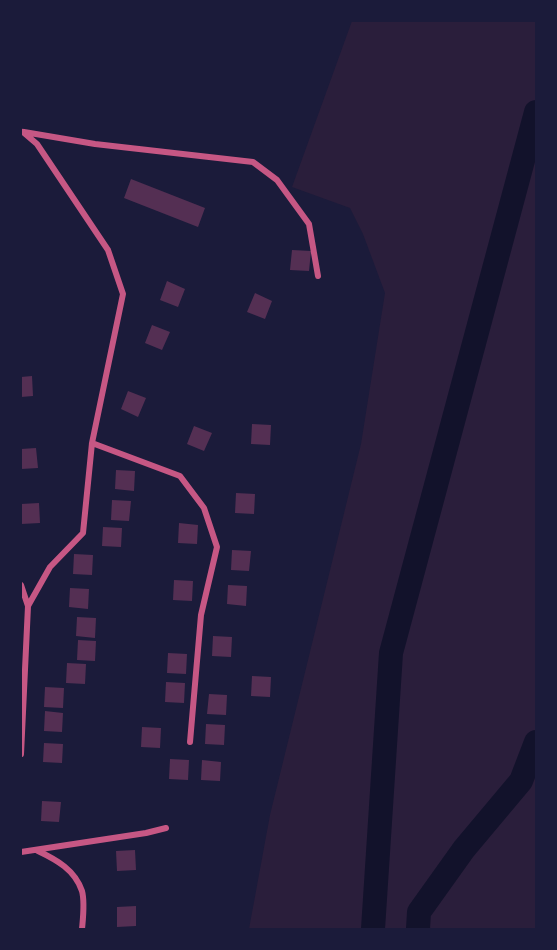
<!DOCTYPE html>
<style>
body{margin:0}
#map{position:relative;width:557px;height:950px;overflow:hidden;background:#1b1b3a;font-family:"Fira Sans Condensed",sans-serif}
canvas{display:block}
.frame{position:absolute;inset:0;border:22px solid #1b1b3a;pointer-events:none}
</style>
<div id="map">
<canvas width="557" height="950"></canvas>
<div class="frame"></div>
</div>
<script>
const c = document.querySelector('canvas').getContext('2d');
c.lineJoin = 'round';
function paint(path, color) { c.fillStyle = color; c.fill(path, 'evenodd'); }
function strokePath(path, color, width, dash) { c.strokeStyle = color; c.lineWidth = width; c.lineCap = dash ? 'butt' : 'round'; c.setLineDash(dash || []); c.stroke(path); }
const green = new Path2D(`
 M352,21H536V929H249L270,815L361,444L385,293L363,234L350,208L292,187Z`);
const river = new Path2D(`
 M373,929L391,653L536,112
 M418,929L419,912L464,849L521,781L536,742`);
const building = new Path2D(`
 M131,179L205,208L198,227L124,198Z
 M292,250L311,251L309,271L290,270Z
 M167,281L185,289L178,307L160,300Z
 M255,293L272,301L265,319L247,312Z
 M152,325L170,332L162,350L145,343Z
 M32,376L33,396L21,397V377Z
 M128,391L146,398L138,417L121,409Z
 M252,424L271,425L270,445L251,444Z
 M194,426L212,433L204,451L187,444Z
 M36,448L38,468L21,469V449Z
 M116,470L135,471L134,491L115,489Z
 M236,493L255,494L254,514L235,513Z
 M112,500L131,501L129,521L111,520Z
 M39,503L40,523L21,524V504Z
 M179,523L198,525L197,544L178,543Z
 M103,527L122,528L121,547L102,546Z
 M232,550L251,551L249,571L231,570Z
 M74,554L93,555L92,575L73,574Z
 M174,580L193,581L192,601L173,600Z
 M228,585L247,586L246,606L227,604Z
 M70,588L89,589L88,609L69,607Z
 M77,617L96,618L95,638L76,636Z
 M213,636L232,637L231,657L212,656Z
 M78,640L96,641L95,661L77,660Z
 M168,653L187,654L186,674L167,673Z
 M67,663L86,664L85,684L66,683Z
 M252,676L271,677L270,697L251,696Z
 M166,682L185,683L184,703L165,702Z
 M45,687L64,688L63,708L44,707Z
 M209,694L227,695L226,715L207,714Z
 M45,711L63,713L62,732L44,731Z
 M206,724L225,725L224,745L205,744Z
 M142,727L161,728L160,748L141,747Z
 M44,743L63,744L62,763L43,762Z
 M170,759L189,760L188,780L169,779Z
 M202,760L221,762L220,781L201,780Z
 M42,801L61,802L59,822L41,821Z
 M135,850L136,870L117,871L116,851Z
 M136,906V926L117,927V907Z`);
const minor = new Path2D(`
 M23,132L37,144L108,250L123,294L92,443L83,533L50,567L28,606
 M24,132L95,144L253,162L277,180L309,224L318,276
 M92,443L180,476L204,508L217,547L201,615L190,742
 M21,585L28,606L21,754
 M38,851C57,860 75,870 82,891C85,902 83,918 82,929
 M21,852L146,833L166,828`);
paint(green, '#2a1e3b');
strokePath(river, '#12122b', 24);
paint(building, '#542f53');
strokePath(minor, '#c65784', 6);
</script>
